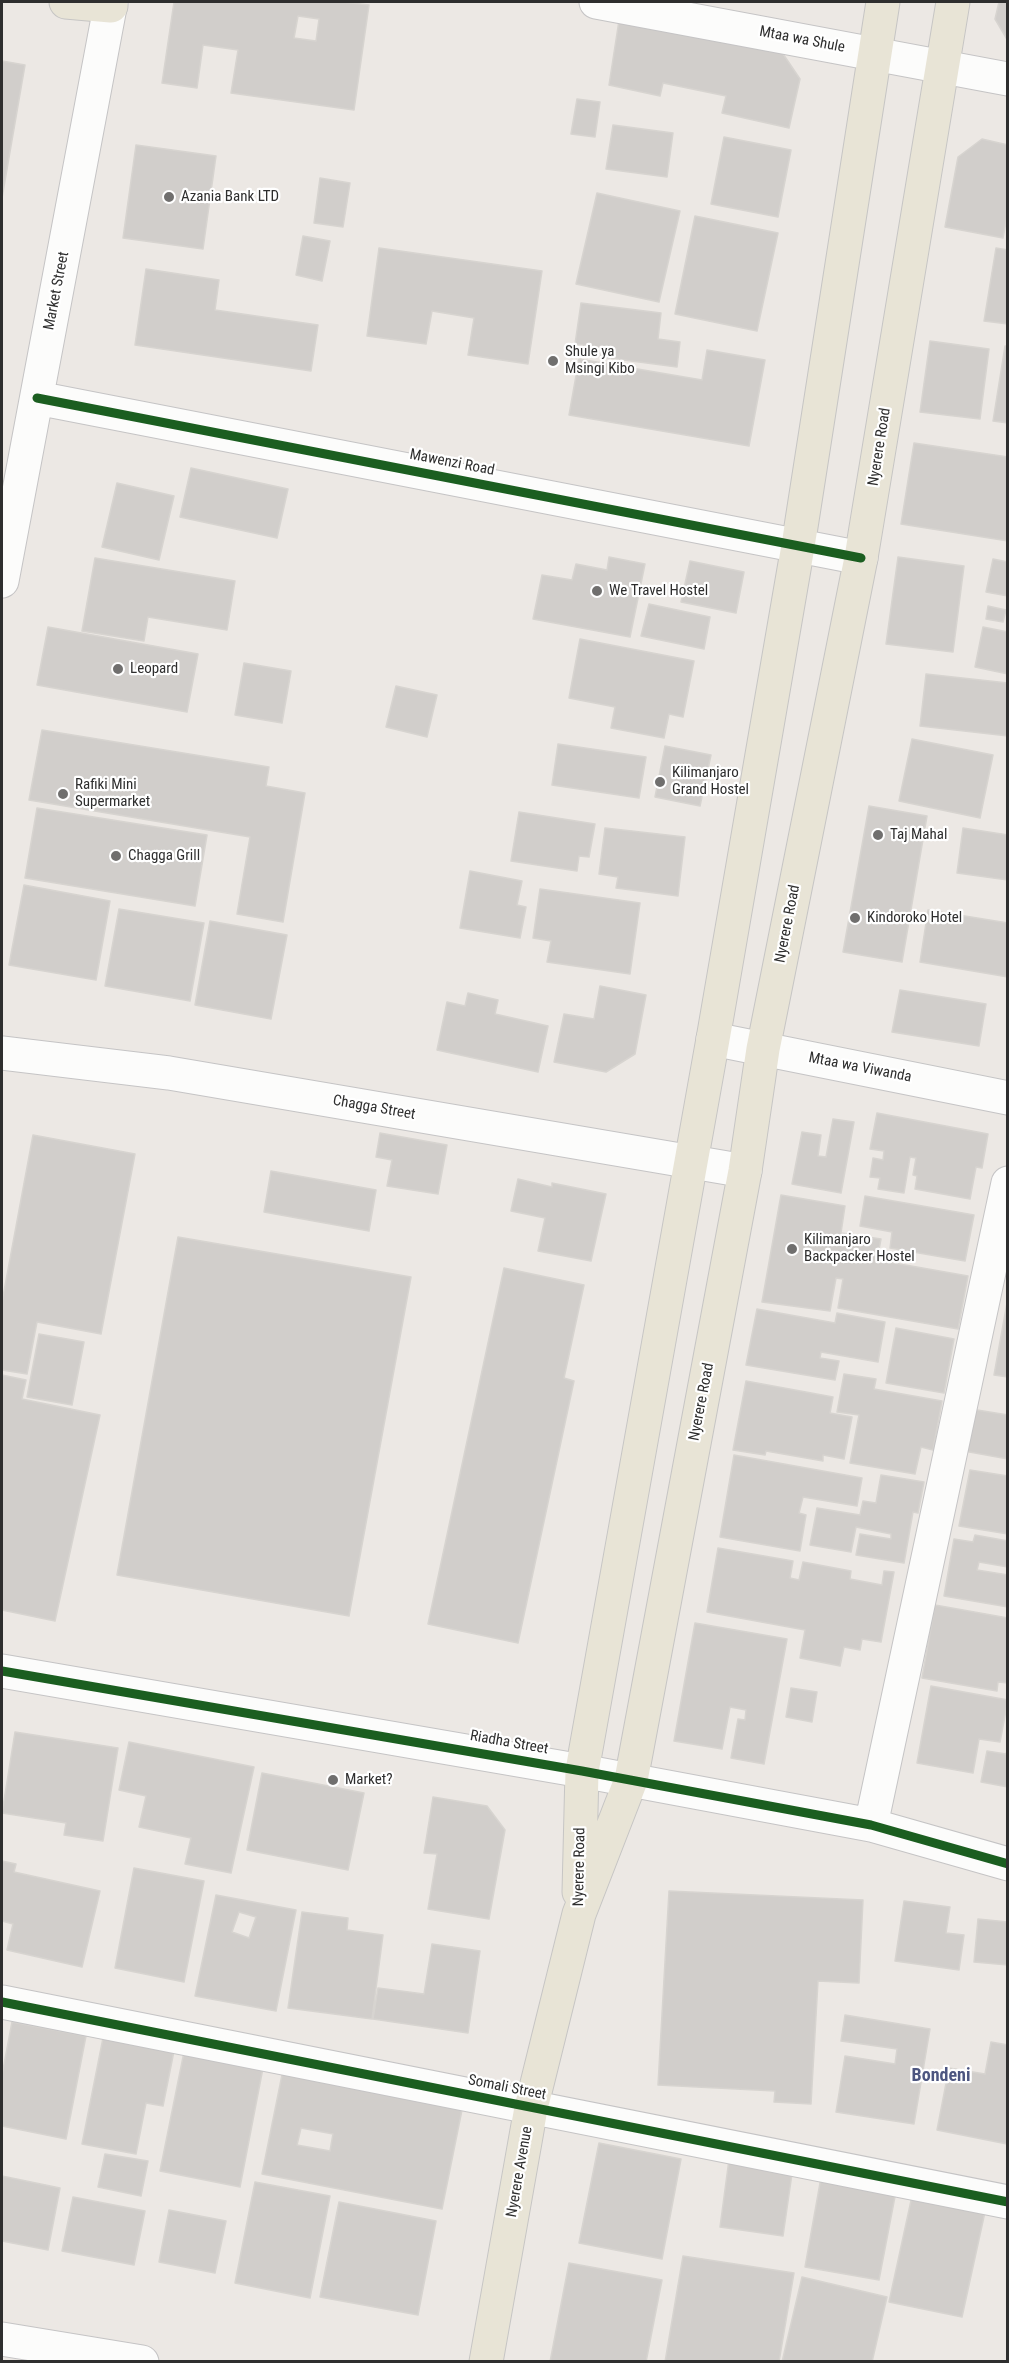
<!DOCTYPE html>
<style>
body{margin:0}
#map{position:relative;width:1009px;height:2363px;overflow:hidden;background:#ece8e4;font-family:"Roboto Condensed",sans-serif}
canvas{display:block}
.frame{position:absolute;inset:0;border:3px solid #2e2e2e;pointer-events:none}
</style>
<div id="map">
<canvas width="1009" height="2363"></canvas>
<div class="frame"></div>
</div>
<script>
const c = document.querySelector('canvas').getContext('2d');
c.lineJoin = 'round';
function paint(path, color) { c.fillStyle = color; c.fill(path, 'evenodd'); }
function strokePath(path, color, width, dash) { c.strokeStyle = color; c.lineWidth = width; c.lineCap = dash ? 'butt' : 'round'; c.setLineDash(dash || []); c.stroke(path); }
function write(font, color, halo, rows, align = 'center') {
  c.font = font + ' "Roboto Condensed",sans-serif'; c.lineWidth = 4.5; c.setLineDash([]); c.textBaseline = 'middle'; c.strokeStyle = halo; c.fillStyle = color; for (const [text, x, y, turn = 0] of rows) {
    c.save(); c.translate(x, y); c.rotate((+turn || 0) * Math.PI / 180); c.textAlign = isNaN(turn) ? turn : align; if (halo) c.strokeText(text, 0, 0); c.fillText(text, 0, 0); c.restore();
  }
}
const building = new Path2D(`
 M174,2H343L369,5L354,110L231,93L238,50L203,45L197,88L162,83ZM298,16L319,19L316,41L294,38Z
 M999,2H1008V41L995,19Z
 M620,14L773,39L800,79L789,128L722,113L726,96L663,83L660,96L609,85Z
 M2,61L25,65L2,198Z
 M577,99L600,102L595,137L571,134Z
 M613,125L673,133L667,177L606,169Z
 M724,137L791,150L778,217L711,204Z
 M982,139L1008,145V211L1003,238L945,227L958,157Z
 M136,145L216,156L203,249L123,238Z
 M320,178L350,183L343,227L314,223Z
 M597,193L680,211L659,302L576,284Z
 M695,216L778,233L757,331L675,314Z
 M303,236L330,241L322,281L296,275Z
 M379,248L542,271L528,364L468,355L474,318L432,311L426,344L367,336Z
 M996,248L1008,250V324L984,321Z
 M146,269L219,280L215,310L318,325L311,371L135,345Z
 M581,303L661,313L658,339L680,342L677,367L601,357L602,348L575,344Z
 M930,341L989,349L980,419L920,412Z
 M1005,346H1008V423L993,421Z
 M707,350L765,360L749,446L569,415L579,359L702,380Z
 M914,443L1008,457V541L901,524Z
 M191,468L288,489L277,538L180,517Z
 M117,483L174,496L159,560L102,547Z
 M609,557L645,564L630,637L533,619L542,575L572,580L576,564L607,570Z
 M898,557L964,566L953,652L886,644Z
 M95,558L235,581L227,630L148,617L144,641L82,631Z
 M993,559L1008,562V596L986,592Z
 M690,561L744,572L736,613L681,602Z
 M649,604L710,617L704,649L641,636Z
 M988,606L1006,610L1003,622L986,619Z
 M48,627L198,654L187,712L37,685Z
 M983,627L1008,632V674L975,667Z
 M580,639L694,661L683,717L669,714L664,738L611,728L615,707L569,698Z
 M244,663L291,671L282,723L235,715Z
 M926,674L1008,683V736L920,726Z
 M396,686L437,695L427,737L386,727Z
 M42,730L269,767L266,786L305,793L283,922L237,914L250,837L29,800Z
 M912,739L993,755L980,818L899,801Z
 M558,744L646,757L639,798L552,785Z
 M665,746L711,755L700,806L655,797Z
 M869,806L927,816L902,962L843,952Z
 M37,808L207,835L195,906L25,878Z
 M519,812L595,824L589,857L579,856L577,871L511,861Z
 M605,828L685,837L678,896L616,888L618,877L599,874Z
 M963,828L1008,835V880L957,873Z
 M470,871L522,881L517,905L526,907L520,938L460,928Z
 M24,885L110,901L96,980L9,965Z
 M540,889L640,903L630,974L547,962L551,941L533,938Z
 M119,909L204,923L190,1001L105,986Z
 M928,910L1008,923V977L920,962Z
 M210,921L287,935L271,1019L195,1005Z
 M600,986L646,995L635,1054L606,1072L554,1062L564,1014L594,1019Z
 M900,990L986,1004L979,1046L892,1032Z
 M468,993L498,1000L495,1014L548,1026L538,1072L437,1050L447,1002L465,1006Z
 M877,1113L988,1134L982,1168L976,1167L970,1199L915,1189L917,1176L913,1175L916,1158L910,1157L904,1193L878,1189L880,1178L870,1177L873,1158L883,1160L884,1151L870,1149Z
 M833,1119L854,1122L841,1193L792,1184L802,1132L821,1135L818,1156L826,1157Z
 M380,1133L447,1145L438,1194L387,1186L392,1160L376,1157Z
 M33,1135L135,1154L101,1334L37,1322L27,1374L2,1370V1302Z
 M271,1171L376,1190L369,1231L264,1212Z
 M518,1179L552,1187V1183L606,1194L591,1261L538,1251L545,1218L511,1211Z
 M781,1195L845,1206L841,1233L881,1239L877,1260L968,1276L958,1329L838,1308L843,1279L836,1278L830,1311L762,1302Z
 M865,1196L974,1215L965,1261L890,1248L892,1232L860,1226Z
 M178,1237L411,1277L349,1616L117,1575Z
 M504,1268L584,1285L564,1378L574,1381L518,1643L428,1624Z
 M1007,1303H1008V1377L994,1375Z
 M757,1309L835,1323L837,1313L885,1322L878,1362L821,1352L820,1358L839,1361L835,1380L746,1365Z
 M896,1328L954,1339L944,1393L886,1383Z
 M39,1334L84,1342L72,1405L27,1397Z
 M844,1374L876,1379L874,1389L942,1401L933,1450L921,1447L915,1474L850,1463L859,1415L837,1412Z
 M2,1375L26,1380L22,1399L100,1415L55,1621L2,1610Z
 M746,1381L833,1397L830,1413L852,1417L844,1459L823,1455V1461L766,1451L765,1455L733,1450Z
 M971,1409L1008,1415V1459L964,1451Z
 M734,1455L862,1478L857,1506L803,1497L799,1513L806,1515L800,1551L720,1537Z
 M970,1470L1008,1476V1534L959,1526Z
 M881,1475L924,1482L918,1513L913,1512L904,1563L856,1555L860,1534L891,1539V1534L856,1527L851,1552L810,1545L817,1508L860,1515L863,1501L876,1503Z
 M975,1535L1008,1541V1567L979,1562L977,1570L1008,1575V1607L944,1596L954,1539L973,1542Z
 M718,1548L793,1561L790,1578L799,1580L803,1562L851,1571L850,1579L882,1585L884,1571L894,1572L881,1642L862,1639L860,1650L844,1647L840,1666L800,1658L805,1630L707,1612Z
 M935,1605L1008,1618V1683L998,1682L997,1691L922,1678Z
 M695,1623L787,1639L764,1764L731,1758L738,1719L745,1720L746,1710L730,1707L722,1749L674,1741Z
 M931,1686L1008,1700L1000,1742L979,1739L973,1773L917,1763Z
 M791,1688L817,1692L812,1722L786,1717Z
 M15,1732L118,1748L103,1841L64,1835L66,1823L2,1813Z
 M129,1742L254,1767L231,1873L185,1864L191,1838L139,1827L146,1796L119,1790Z
 M1008,1748V1787L981,1782L987,1751L1006,1754Z
 M262,1773L364,1793L348,1870L247,1850Z
 M433,1797L487,1806L505,1830L489,1919L428,1909L437,1854L424,1853Z
 M2,1861L16,1864L14,1872L100,1891L82,1967L7,1950L13,1924L2,1921Z
 M134,1868L204,1881L184,1982L115,1968Z
 M669,1891L863,1900L859,1983L818,1981L811,2104L774,2102L775,2091L658,2085Z
 M216,1895L296,1910L276,2011L195,1996ZM239,1912L256,1917L249,1938L232,1932Z
 M904,1901L950,1907L946,1933L964,1935L959,1970L895,1961Z
 M302,1912L348,1918L347,1930L383,1935L372,2019L288,2008Z
 M978,1919L1008,1922V1965L974,1962Z
 M432,1944L480,1951L468,2033L373,2019L378,1988L424,1994Z
 M845,2015L930,2029L914,2124L836,2112L845,2056L895,2064L897,2049L841,2041Z
 M12,2022L86,2036L66,2139L2,2126V2075Z
 M103,2038L174,2051L163,2106L146,2103L136,2154L82,2144Z
 M991,2042L1008,2045L1007,2144L937,2130L949,2068L985,2074Z
 M184,2052L263,2068L240,2187L160,2171Z
 M284,2065L464,2100L442,2209L262,2174ZM301,2128L333,2134L330,2151L297,2145Z
 M599,2143L681,2159L662,2259L579,2243Z
 M730,2152L794,2160L783,2236L720,2227Z
 M105,2154L148,2161L141,2196L98,2187Z
 M822,2172L897,2186L879,2280L805,2267Z
 M2,2176L60,2188L48,2250L2,2241Z
 M255,2182L330,2196L310,2298L235,2283Z
 M912,2196L985,2212L962,2317L889,2302Z
 M73,2197L145,2211L134,2265L62,2251Z
 M339,2202L436,2221L418,2315L320,2297Z
 M169,2210L226,2221L215,2273L159,2262Z
 M683,2256L794,2273L779,2362H665Z
 M569,2263L662,2280L646,2362H550Z
 M802,2277L887,2297L872,2362H782Z`);
const minor = new Path2D(`
 M596,2L1008,79
 M37,398L861,558
 M2,581L111,2
 M713,1039L1008,1098
 M2,1053L169,1073L745,1171
 M2,1671L582,1771L871,1825L1008,1864
 M871,1825L1008,1183
 M2,2002L1008,2202
 M2,2339L142,2362`);
const major = new Path2D(`
 M66,2L111,6
 M579,1892L582,1771L713,1039L798,546L883,2
 M486,2362L531,2108L579,1914L631,1780L745,1171L763,1049L861,558L953,2`);
const cycleway = new Path2D(`
 M37,398L861,558
 M2,1671L582,1771L871,1825L1008,1864
 M2,2002L1008,2202`);
const markers = [
 [169,197,6,"#706f6e"],
 [553,361,6,"#706f6e"],
 [597,591,6,"#706f6e"],
 [118,669,6,"#706f6e"],
 [660,782,6,"#706f6e"],
 [63,794,6,"#706f6e"],
 [878,835,6,"#706f6e"],
 [116,856,6,"#706f6e"],
 [855,918,6,"#706f6e"],
 [792,1249,6,"#706f6e"],
 [333,1780,6,"#706f6e"]
];
const streetNames = [
 ["Mtaa wa Shule",802,40,11],
 ["Market Street",57,291,-79],
 ["Nyerere Road",880,447,-81],
 ["Mawenzi Road",452,463,11],
 ["Nyerere Road",788,924,-79],
 ["Mtaa wa Viwanda",860,1068,11],
 ["Chagga Street",374,1108,10],
 ["Nyerere Road",702,1402,-79],
 ["Riadha Street",509,1743,10],
 ["Nyerere Road",580,1867,-89],
 ["Somali Street",507,2088,11],
 ["Nyerere Avenue",520,2172,-80]
];
const poiNames = [
 ["Azania Bank LTD",181,197],
 ["Shule ya",565,352],
 ["Msingi Kibo",565,369],
 ["We Travel Hostel",609,591],
 ["Leopard",130,669],
 ["Kilimanjaro",672,773],
 ["Grand Hostel",672,790],
 ["Rafiki Mini",75,785],
 ["Supermarket",75,802],
 ["Taj Mahal",890,835],
 ["Chagga Grill",128,856],
 ["Kindoroko Hotel",867,918],
 ["Kilimanjaro",804,1240],
 ["Backpacker Hostel",804,1257],
 ["Market?",345,1780]
];
const quarterNames = [
 ["Bondeni",941,2076]
];
paint(building, '#d1cecb');
strokePath(building, '#d7d4d0', 1.5);
strokePath(minor, '#c5c4c5', 35);
strokePath(major, '#c6c5c4', 35);
strokePath(minor, '#fcfcfb', 33);
strokePath(major, '#e8e4d6', 33);
strokePath(cycleway, '#1b5e20', 9);
for (const [x, y, r, color] of markers) { const dot = new Path2D(); dot.arc(x, y, r, 0, 2 * Math.PI); c.fillStyle = color; c.fill(dot); strokePath(dot, '#fff', 2); }
write('15px', '#2e2e2e', '#fff', streetNames);
write('15px', '#2e2e2e', '#fff', poiNames, 'left');
write('bold 18px', '#4d5680', '#fff', quarterNames);
</script>
